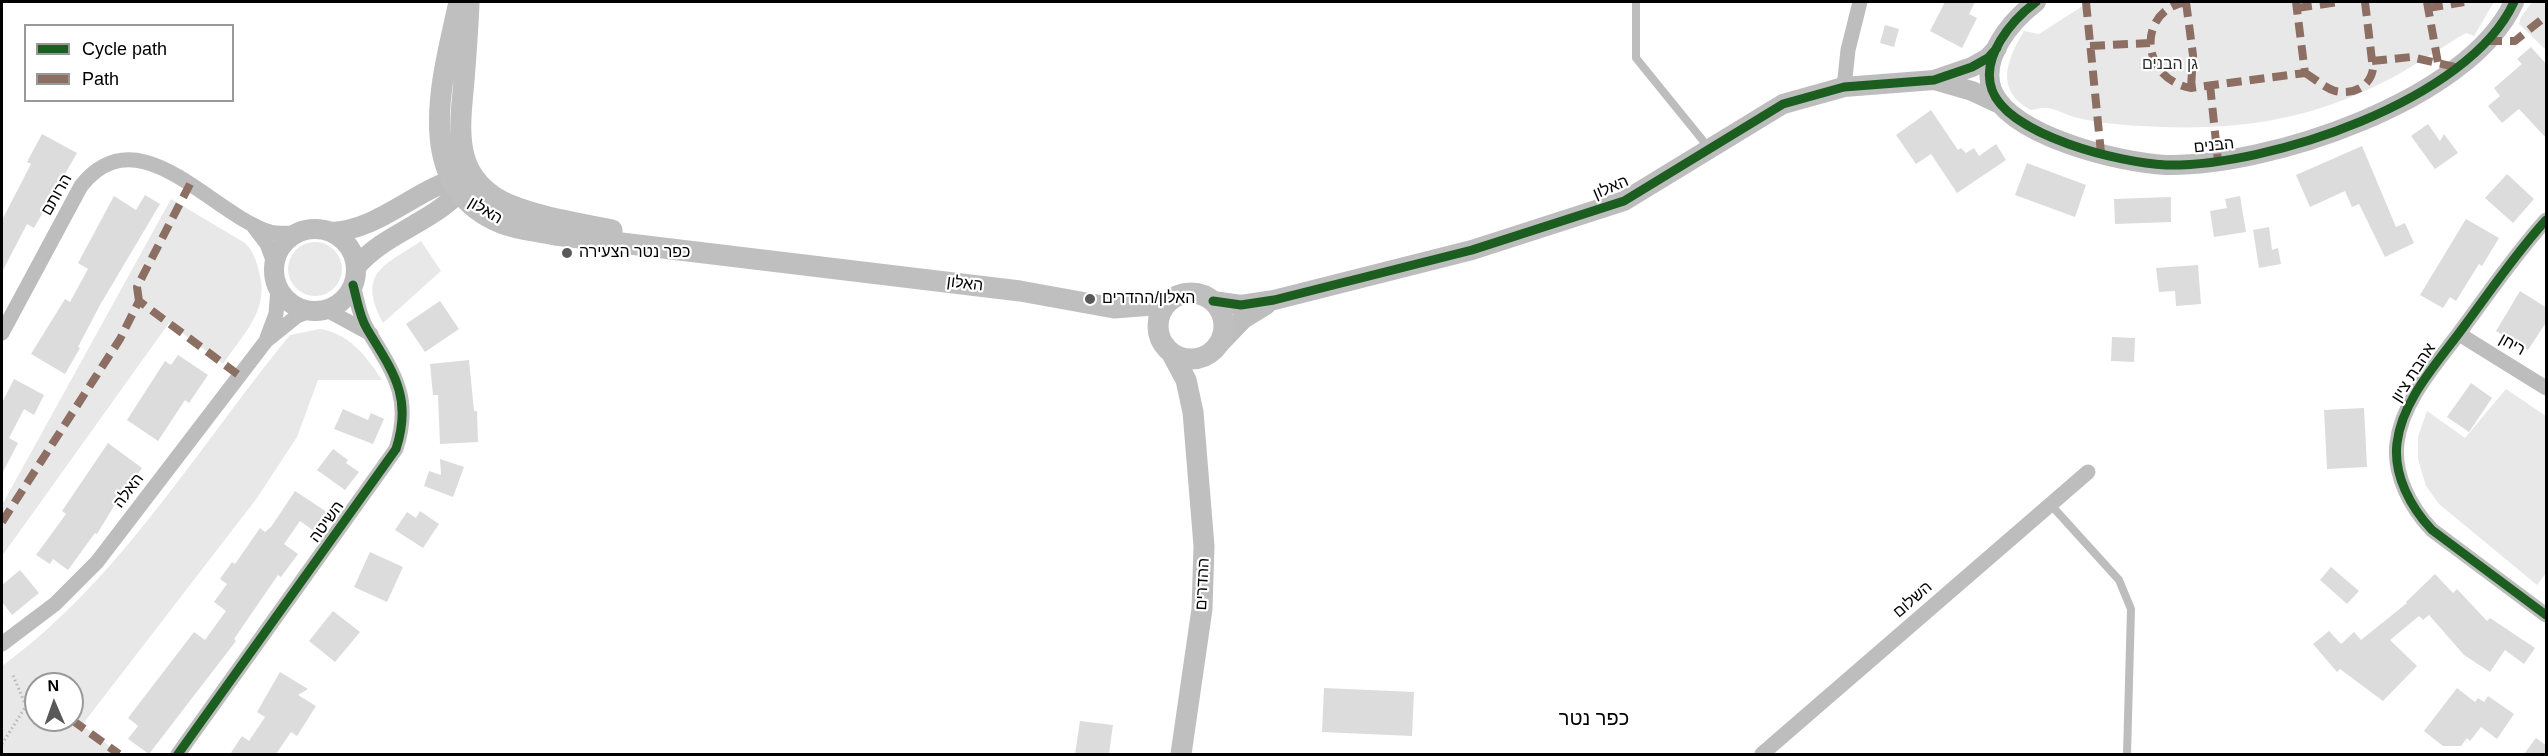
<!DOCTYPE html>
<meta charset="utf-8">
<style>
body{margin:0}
#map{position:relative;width:2548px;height:756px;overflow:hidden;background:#fff;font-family:Arial,sans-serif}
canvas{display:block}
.frame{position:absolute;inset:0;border:3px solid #000;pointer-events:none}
.legend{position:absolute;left:24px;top:24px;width:210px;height:78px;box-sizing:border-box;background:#fff;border:2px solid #999;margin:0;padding:8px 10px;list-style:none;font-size:18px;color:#000}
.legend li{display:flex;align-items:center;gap:12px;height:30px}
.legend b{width:30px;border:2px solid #999}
.north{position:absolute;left:24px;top:672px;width:60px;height:60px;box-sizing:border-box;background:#fff;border:2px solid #999;border-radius:50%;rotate:358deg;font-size:16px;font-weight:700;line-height:24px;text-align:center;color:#000}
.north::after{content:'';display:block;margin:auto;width:21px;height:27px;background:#595959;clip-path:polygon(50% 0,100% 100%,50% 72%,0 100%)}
</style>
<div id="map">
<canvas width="2548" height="756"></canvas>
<div class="frame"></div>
<ul class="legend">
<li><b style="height:8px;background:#1b5e20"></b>Cycle path</li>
<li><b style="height:8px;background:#8d6e63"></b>Path</li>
</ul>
<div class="north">N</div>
</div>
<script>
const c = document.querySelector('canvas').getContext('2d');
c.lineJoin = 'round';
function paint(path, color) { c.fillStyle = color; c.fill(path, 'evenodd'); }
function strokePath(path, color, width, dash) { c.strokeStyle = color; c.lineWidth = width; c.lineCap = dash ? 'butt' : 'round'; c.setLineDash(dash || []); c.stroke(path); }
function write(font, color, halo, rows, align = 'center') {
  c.font = font + ' Arial,"Noto Sans Hebrew",sans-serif'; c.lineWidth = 4.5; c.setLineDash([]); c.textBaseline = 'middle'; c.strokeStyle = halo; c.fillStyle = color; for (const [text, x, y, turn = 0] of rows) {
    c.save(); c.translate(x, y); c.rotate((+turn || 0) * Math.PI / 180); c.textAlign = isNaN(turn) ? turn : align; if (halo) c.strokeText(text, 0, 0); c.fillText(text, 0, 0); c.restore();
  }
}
const green = new Path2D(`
 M2089,2H2494L2474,36L2466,33C2434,52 2401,75 2367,90C2293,124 2222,131 2141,126C2121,125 2098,123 2078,118C2057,112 2053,104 2031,110C1994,90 2007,60 2024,31L2039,34Z
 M2532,2H2546V50L2519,24L2521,17Z
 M171,199L245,243C254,252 256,260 259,272C270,310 243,334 223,364L169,323L2,556V505Z
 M421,241L441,271L383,323C357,273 382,267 421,241Z
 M288 269a27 27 0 1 1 54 0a27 27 0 1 1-54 0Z
 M320,329C349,333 367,357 382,380H318L297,437L257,498L82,725L120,754H2V666C120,580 198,447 290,335ZM36,684H72V720H36Z
 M2506,389L2546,416V573L2537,585L2439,504L2426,486L2418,459V437L2427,411L2465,438Z`);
const building = new Path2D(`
 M1945,2H1975L1969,14L1977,18L1962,48L1930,31Z
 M1885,25L1899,29L1894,47L1880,43Z
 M2531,47L2547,65V139L2519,109L2502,123L2488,106L2500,96L2494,88L2522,64L2517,59Z
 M1931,110L1958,150L1961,148L1966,153L1974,148L1979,156L1996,144L2006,160L1957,193L1931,154L1916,164L1896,135Z
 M2428,124L2440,141L2444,134L2458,153L2435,169L2411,136Z
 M42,134L77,153L34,228L27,224L2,272V220L31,164L27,162Z
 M2362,146L2396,227L2405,223L2414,243L2385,257L2359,204L2352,207L2345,191L2310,207L2296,175Z
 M2027,163L2086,185L2075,217L2015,195Z
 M2507,174L2534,199L2513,223L2485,198Z
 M145,195L160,204L100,305L78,347L80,348L65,374L31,354L65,299L70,302L88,269L78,263L114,196L136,210Z
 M2240,196L2246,232L2214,237L2210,211L2227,208L2225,199Z
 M2171,197V222L2115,224L2114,199Z
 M2466,219L2499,238L2482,266L2479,264L2456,301L2450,297L2443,308L2420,295Z
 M2269,227L2272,250L2278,248L2281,264L2259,268L2253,230Z
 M2198,265L2201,304L2176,306L2175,291L2159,292L2156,268Z
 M2520,291L2547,308V321L2528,350L2496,331Z
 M440,301L459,329L425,352L406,324Z
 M2112,337L2135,338L2134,362L2111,361Z
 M178,355L208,375L189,403L185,400L158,441L127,420L165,361L171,365Z
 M469,360L474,411H477L478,442L440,444L438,395H433L430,364Z
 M14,379L44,395L34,415L24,409L9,438L18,443L2,474V403Z
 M2471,383L2492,398L2469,432L2447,417Z
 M2364,408L2367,467L2327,469L2324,410Z
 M343,409L368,420L371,413L384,419L373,444L334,429Z
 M108,443L142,468L114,506L97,534L95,533L68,570L53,559L50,564L36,555L66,514L62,511Z
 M333,449L348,460L346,463L359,472L345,490L317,470Z
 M440,459L464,467L453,497L424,486L429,471L441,475Z
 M295,491L327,512L314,531L300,521L284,544L298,554L281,577L278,575L234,639L236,641L149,754L128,739L138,726L128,718L194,632L205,640L226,611L214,602L227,584L220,579L232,562L235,564L260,528L265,532L271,527Z
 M420,511L439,524L423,548L395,530L407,512L416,518Z
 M370,552L403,567L387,602L354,587Z
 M2331,567L2359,591L2347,604L2320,580Z
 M20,570L39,593L12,615L2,602V585Z
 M2435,574L2453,593L2457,589L2487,621L2490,618L2535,648L2524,664L2505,650L2490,672L2464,655L2429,615L2423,620L2419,616L2390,640L2417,666L2383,701L2340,669L2337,672L2313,644L2329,631L2341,644L2354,632L2361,640L2407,603L2406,602Z
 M333,611L360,632L335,662L309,641Z
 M280,672L308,689L298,695L316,706L297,736L291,732L276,754H230L242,736L249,741L265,717L257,712Z
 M1324,688L1414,692L1412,736L1322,732Z
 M2457,688L2475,702L2478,698L2484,702L2488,696L2514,714L2497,739L2481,727L2470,741L2467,738L2461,746H2443L2424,731Z
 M1080,721L1113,725L1109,754H1075Z
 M2536,738L2547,746V754H2524Z`);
const path = new Path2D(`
 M2,744L26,706L12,673`);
const service = new Path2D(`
 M1636,2V58L1709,148
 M2051,505L2119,580L2131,609L2127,754`);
const minor = new Path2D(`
 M1844,87L1848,50L1860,2
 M2546,220C2516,253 2491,290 2465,325C2440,360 2402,399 2397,443C2393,475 2411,508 2432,530L2546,615
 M254,227L267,244L274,263
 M325,309L371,334
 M2,333L81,186C139,113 211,214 270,232C279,234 288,233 297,233
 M2459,334L2546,388
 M267,338L276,314L278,288
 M2,644L55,604L97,562L266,341L297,316L309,311
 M178,754L396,449C413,397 393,372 367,329C359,316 357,299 353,285
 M1762,754L2088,472`);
const tertiary = new Path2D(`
 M2036,2C2012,20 1980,57 1992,90C2009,136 2121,163 2166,165C2267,167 2469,101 2514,2
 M1934,80L1972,91L2002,105
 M274 270a41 41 0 1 1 82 0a41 41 0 1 1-82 0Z
 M331,232C381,230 418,186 466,176
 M356,267C388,229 443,221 469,179
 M1213,301L1241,305L1274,300L1472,250L1624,201L1783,104L1844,87L1934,80L1972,67L1988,58L1997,48
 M1219,344L1243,319L1266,305`);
const secondary = new Path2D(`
 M459,2C443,76 409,185 501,223C518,230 537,231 555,235L1020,291L1114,308L1166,304
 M469,3C468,29 466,55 464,81C459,133 452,180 510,205C542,218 579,223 612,230
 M1158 326a33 33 0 1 1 66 0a33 33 0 1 1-66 0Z
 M1171,352L1186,380L1193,412L1204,546L1202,609L1181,754`);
const quiet = new Path2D(`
 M2086,2L2101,153
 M2186,2C2136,11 2140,79 2191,88L2305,73L2296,2
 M2186,2L2193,55L2191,88
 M2427,2L2438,63
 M2297,8L2339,2
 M2428,8L2464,2
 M2487,41H2515L2546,16
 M2090,46L2150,43
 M2372,61L2411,57L2455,67
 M2305,73C2314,78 2325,88 2335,91C2353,95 2370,87 2373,69L2365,2
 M2210,85L2218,161
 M139,301L137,287L190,184
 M2,522L120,339L139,301L240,376
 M26,706L36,709
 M72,720L119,754`);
const cycleway = new Path2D(`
 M2036,2C2012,20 1980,57 1992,90C2009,136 2121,163 2166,165C2267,167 2469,101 2514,2
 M2546,220C2516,253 2491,290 2465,325C2440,360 2402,399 2397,443C2393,475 2411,508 2432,530L2546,615
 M1213,301L1241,305L1274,300L1472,250L1624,201L1783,104L1844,87L1934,80L1972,67L1988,58L1997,48
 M178,754L396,449C413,397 393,372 367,329C359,316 357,299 353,285`);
const markers = [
 [567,253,6,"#595959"],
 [1090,299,6,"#595959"]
];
const parkNames = [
 ["גן הבנים",2170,65]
];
const streetNames = [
 ["הבנים",2214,146,-6],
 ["האלון",1611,188,-23],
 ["הרותם",57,195,-60],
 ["האלון",485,211,31],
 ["האלון",965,284,7],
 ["ריחן",2512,345,30],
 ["אהבת ציון",2414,373,-57],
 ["האלה",129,491,-53],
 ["השיטה",327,522,-54],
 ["ההדרים",1203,584,-87],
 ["השלום",1913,600,-41]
];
const poiNames = [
 ["כפר נטר הצעירה",579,253],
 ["האלון/ההדרים",1102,299]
];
const quarterNames = [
 ["כפר נטר",1594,719]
];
paint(green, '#e8e8e8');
paint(building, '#dcdcdc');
strokePath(path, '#b8b8b8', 3, [1.5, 3]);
strokePath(service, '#bdbdbd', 8);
strokePath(minor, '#bdbdbd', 15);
strokePath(tertiary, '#bdbdbd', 20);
strokePath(secondary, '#bfbfbf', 21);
strokePath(quiet, '#8d6e63', 8, [15, 8]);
strokePath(cycleway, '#1b5e20', 9);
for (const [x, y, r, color] of markers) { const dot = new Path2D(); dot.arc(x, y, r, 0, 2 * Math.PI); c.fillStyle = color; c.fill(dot); strokePath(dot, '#fff', 2); }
write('16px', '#2d2d2d', '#fff', parkNames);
write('16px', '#000', '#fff', streetNames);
write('16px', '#000', '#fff', poiNames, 'left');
write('20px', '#000', '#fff', quarterNames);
</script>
